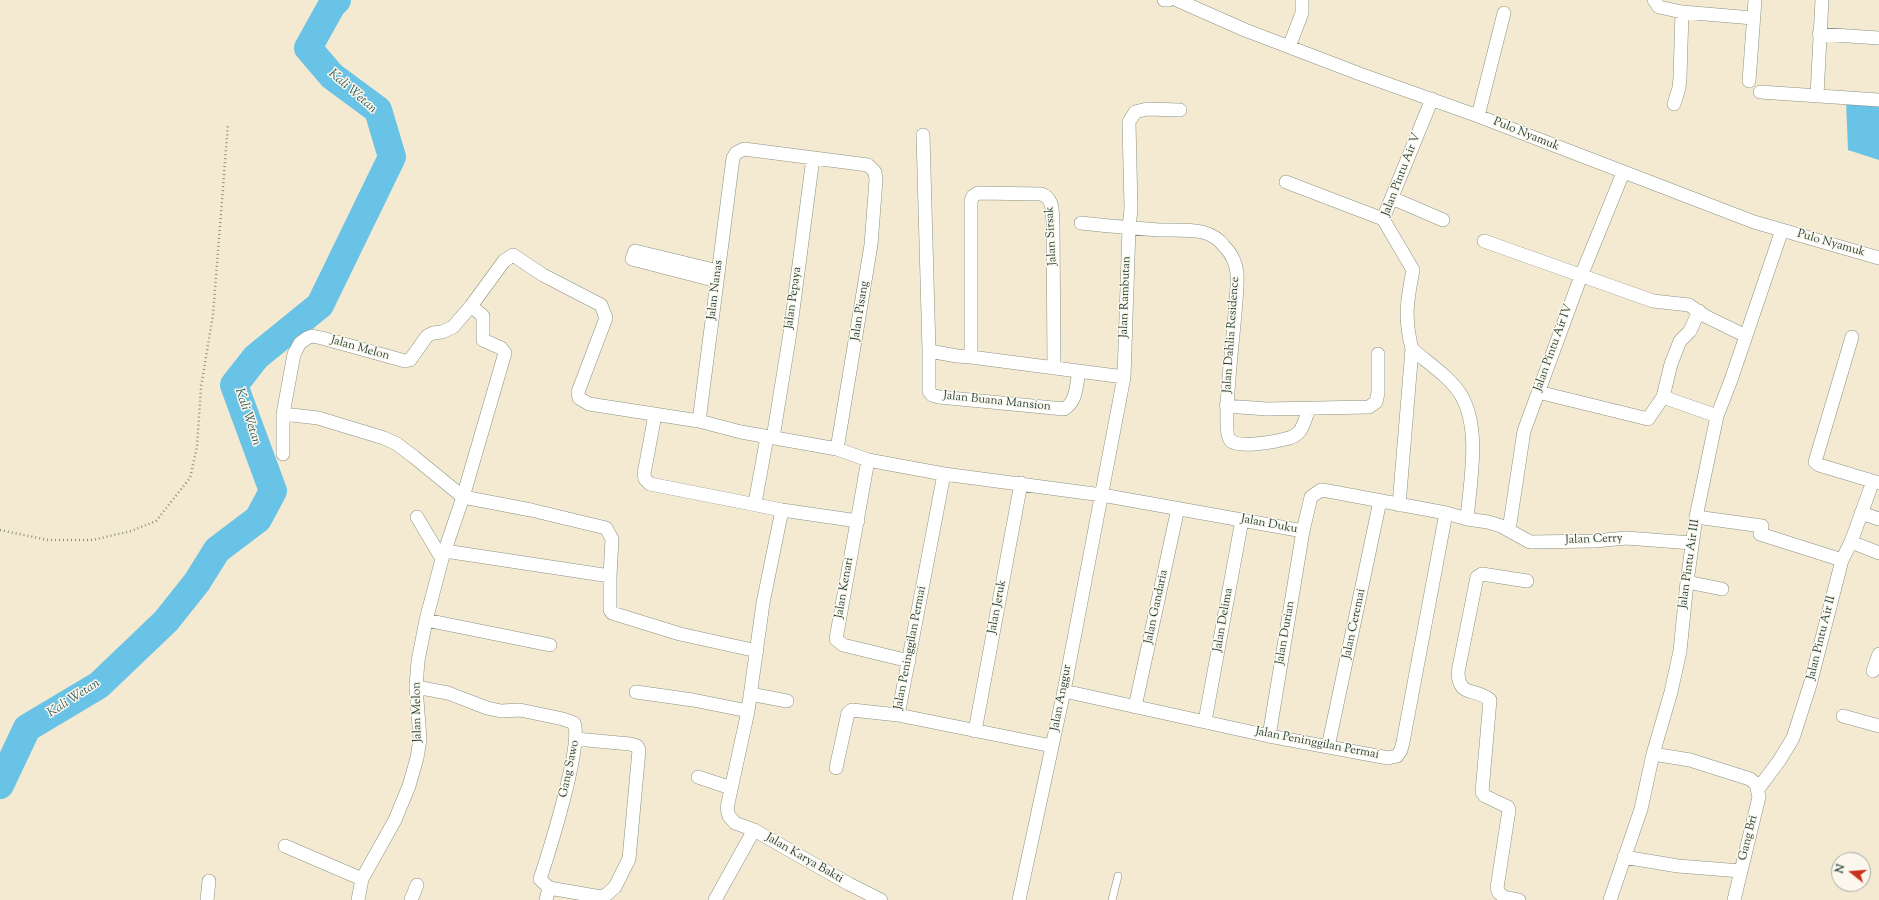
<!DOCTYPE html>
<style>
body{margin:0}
#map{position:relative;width:1879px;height:900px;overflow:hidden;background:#f4e9d1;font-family:"Sorts Mill Goudy",serif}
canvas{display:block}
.north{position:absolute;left:1831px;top:852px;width:40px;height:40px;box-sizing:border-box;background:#fbf7ec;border:1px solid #a3ada2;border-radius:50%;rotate:287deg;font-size:11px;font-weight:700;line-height:16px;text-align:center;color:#1f3d34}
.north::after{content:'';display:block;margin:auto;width:14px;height:18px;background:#c8321e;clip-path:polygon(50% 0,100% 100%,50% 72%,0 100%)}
</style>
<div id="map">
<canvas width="1879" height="900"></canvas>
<div class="north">N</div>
</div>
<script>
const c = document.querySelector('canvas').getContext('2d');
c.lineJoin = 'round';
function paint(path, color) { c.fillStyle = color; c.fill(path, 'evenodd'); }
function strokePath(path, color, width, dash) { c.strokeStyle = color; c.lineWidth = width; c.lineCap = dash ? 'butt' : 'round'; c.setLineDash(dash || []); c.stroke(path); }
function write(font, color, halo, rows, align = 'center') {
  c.font = font + ' "Sorts Mill Goudy",serif'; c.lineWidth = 3; c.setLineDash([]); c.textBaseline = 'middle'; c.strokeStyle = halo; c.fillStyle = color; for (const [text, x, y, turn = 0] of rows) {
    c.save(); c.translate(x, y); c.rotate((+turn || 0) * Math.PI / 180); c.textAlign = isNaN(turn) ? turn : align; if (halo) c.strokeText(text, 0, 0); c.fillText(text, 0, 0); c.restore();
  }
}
const water = new Path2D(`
 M1846,101L1879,104V160L1848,150Z`);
const river = new Path2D(`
 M0,785L27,728L99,685L166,621L197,582L217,550L258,519L273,491L234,385L256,357L320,305L392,157L378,110L332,76L308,48L332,5L337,0`);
const path = new Path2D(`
 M0,530L48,540H93L131,531L156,521L190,478L197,447L201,387L213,315L228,124`);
const service = new Path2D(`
 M1112,900L1118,876`);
const minor = new Path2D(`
 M1164,0H1169
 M1177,0L1245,30L1360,74L1478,116L1754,222L1879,258
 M1654,0L1659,7L1682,12L1753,18
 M1819,34L1879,38
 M1289,47L1302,13V0
 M1749,81L1755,0
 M1760,92L1879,100
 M1817,95L1822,0
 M1674,104L1679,88L1680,78L1682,12
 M1478,116L1504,13
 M923,135L929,351V391L932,395L939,397L1064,409C1077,402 1076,385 1079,372
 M1286,182L1383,219
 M1392,198L1443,220
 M1081,223C1107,226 1133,228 1159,230C1172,230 1189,229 1202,232C1210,234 1219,239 1224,246C1231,253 1236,263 1237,273C1240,299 1218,431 1231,441C1240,448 1274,442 1285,439C1303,436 1303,424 1309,409
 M1484,241L1653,301L1689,305L1705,316L1746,336
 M717,281L632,259L635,251L718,271
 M1852,337L1815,462L1819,465L1879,483
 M1412,349C1428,363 1450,377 1461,395C1481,429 1470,482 1467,519
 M929,351L957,356L971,357L1124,377
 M971,357V201L973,196L978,193L1041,194C1054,198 1052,212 1053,223L1054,368
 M1538,392L1648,419L1663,397L1671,364L1680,341L1690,331L1699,311
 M1663,397L1717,416
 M1226,406L1267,409L1369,407L1376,402L1378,393V354
 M283,414L318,418L384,438L397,444L414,457L463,497L531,510L606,528L612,539L610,576V610L612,613L680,634L757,651
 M655,415L644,474L645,479L650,484L782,510L858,521
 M699,421L733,158L736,153L744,149L868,165L875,172L876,180L871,245L837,449
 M773,438L790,333L813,158
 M283,454V414L294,354L300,343L307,338L312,336L322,338L405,361L410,360L427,336L433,333L442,332L453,327L471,306L504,261L513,255L543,275L601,305L606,318L578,392L579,398L589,404L699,421L741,432L837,449L868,460L944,474L1102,495L1303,531
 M868,460L836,639L843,645L909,661
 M755,503L767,437
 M1399,505L1412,349C1404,318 1407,301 1413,270L1383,219L1432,99
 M782,510L763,603L748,711L727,808L729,816L735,823L754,830L849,884L881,900
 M1861,513L1879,519
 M1696,517L1762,526L1760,534L1842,560
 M1509,530L1524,431L1581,276L1623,173
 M1851,542L1879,553
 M445,551L610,576
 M442,559L463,497L505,353L501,348L483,340V316L471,306
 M1687,582L1722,589
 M426,620L550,645
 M1873,671L1879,654
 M416,687L448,693L487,708L501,711L520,710L563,719L574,723C583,744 549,852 540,879L549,888
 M1064,691L1269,736L1388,758L1397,756L1401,750L1403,742L1446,513
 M636,692L693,700L748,711
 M750,694L787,701
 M1135,707L1178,508
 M898,715L944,474
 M1843,716L1879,726
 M1205,721L1242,520
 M975,731L1021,483
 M1269,736L1303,531L1311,497L1321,490L1328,491L1446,513L1467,519L1488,522L1501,526L1530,542L1595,541L1626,538L1692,543
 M1328,747L1380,501
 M1653,754L1690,760L1750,779L1756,784L1759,797L1734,900
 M836,768L848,713L852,710L898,715L1052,746
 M698,777L731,788
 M1758,789L1779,761L1793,738L1810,685L1842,560L1851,542L1873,481
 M285,846L362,879
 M1624,857L1678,866L1741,871
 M549,888L601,897L607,894L615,887L629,859L639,750L637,746L630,744L576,739
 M207,900L209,881
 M358,900L362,879L395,820L409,786L417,758L420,739L416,687L418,661L426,620L442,559L417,517
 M411,900L417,885
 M546,900L549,888
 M715,900L754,830
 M1019,900L1064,691L1124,377L1129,228L1131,209L1129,122L1135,112L1147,109L1180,110
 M1519,900L1504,897L1499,893L1497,888L1509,810L1508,807L1485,796L1482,792L1490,700C1474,687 1459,698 1458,672L1477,577L1482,574L1527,581
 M1610,900L1641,809L1653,754L1671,692L1680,651L1687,582L1696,517L1717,416L1731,380L1782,230`);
const streetNames = [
 ["Pulo Nyamuk",1526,135,22],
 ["Jalan Pintu Air V",1402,175,-69],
 ["Jalan Sirsak",1052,236,-93],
 ["Pulo Nyamuk",1831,244,16],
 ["Jalan Nanas",716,290,-83],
 ["Jalan Rambutan",1126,297,-88],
 ["Jalan Pepaya",794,298,-82],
 ["Jalan Pisang",861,311,-81],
 ["Jalan Dahlia Residence",1232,335,-86],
 ["Jalan Pintu Air IV",1554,348,-70],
 ["Jalan Melon",360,349,16],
 ["Jalan Buana Mansion",997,402,6],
 ["Jalan Duku",1269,525,11],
 ["Jalan Cerry",1594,540,-2],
 ["Jalan Pintu Air III",1690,564,-82],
 ["Jalan Kenari",845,588,-80],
 ["Jalan Jeruk",998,607,-79],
 ["Jalan Gandaria",1157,607,-78],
 ["Jalan Delima",1224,620,-80],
 ["Jalan Ceremai",1355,624,-78],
 ["Jalan Durian",1286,633,-80],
 ["Jalan Pintu Air II",1822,638,-76],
 ["Jalan Peninggilan Permai",911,648,-79],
 ["Jalan Anggur",1062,698,-79],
 ["Jalan Melon",418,712,-91],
 ["Jalan Peninggilan Permai",1317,744,11],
 ["Gang Sawo",570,769,-78],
 ["Gang Bri",1749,838,-76],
 ["Jalan Karya Bakti",804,859,30]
];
const waterNames = [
 ["Kali Wetan",352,92,41],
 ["Kali Wetan",247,417,72],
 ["Kali Wetan",74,699,-33]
];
paint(water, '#68c3e6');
strokePath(river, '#68c3e6', 28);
strokePath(service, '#8a9382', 8);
strokePath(minor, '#8a9382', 14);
strokePath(path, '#8a9382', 2.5, [1, 3]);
strokePath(service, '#fff', 7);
strokePath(minor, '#fff', 13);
write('12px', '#1f3d34', '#fbf7ec', streetNames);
write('italic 13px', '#315e60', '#fbf7ec', waterNames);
</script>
